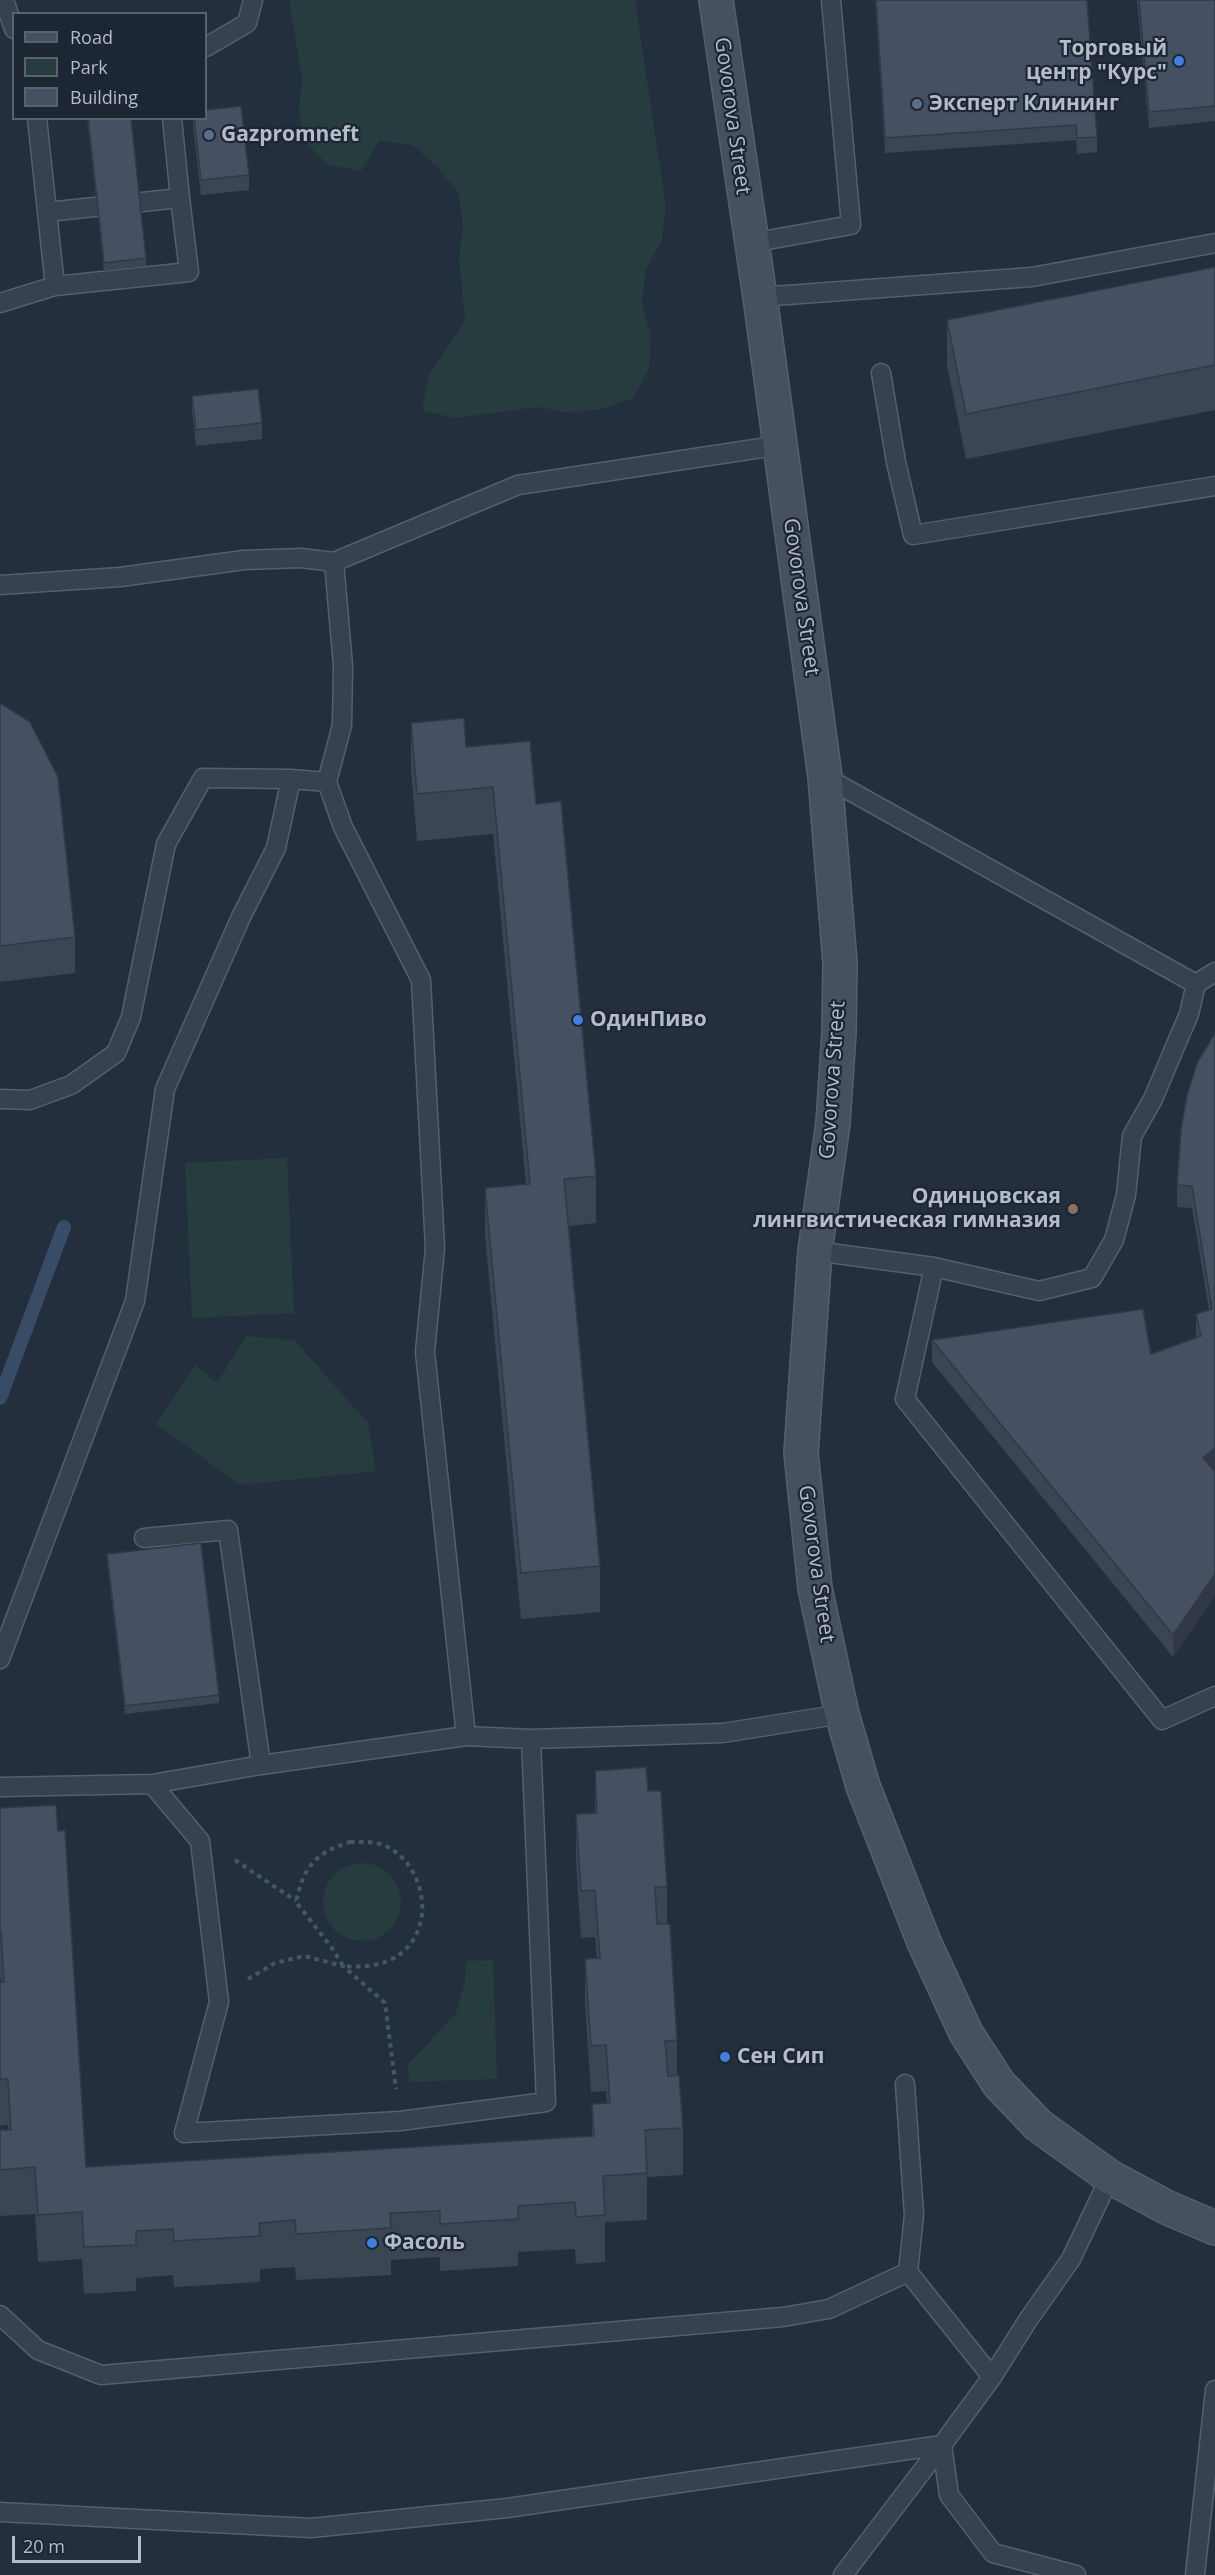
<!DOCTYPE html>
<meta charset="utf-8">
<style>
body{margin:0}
#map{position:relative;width:1215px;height:2575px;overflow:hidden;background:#242f3e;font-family:"Open Sans",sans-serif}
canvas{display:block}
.legend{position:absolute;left:12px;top:12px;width:195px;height:108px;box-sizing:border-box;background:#1d2633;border:2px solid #59626f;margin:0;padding:8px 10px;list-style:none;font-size:18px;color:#b4bcc9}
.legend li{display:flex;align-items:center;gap:12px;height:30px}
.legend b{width:30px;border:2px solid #59626f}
.scale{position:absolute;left:12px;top:2536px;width:129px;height:27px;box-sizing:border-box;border:3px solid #b4bcc9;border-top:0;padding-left:8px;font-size:18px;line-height:21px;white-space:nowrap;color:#b4bcc9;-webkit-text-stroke:4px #1d2633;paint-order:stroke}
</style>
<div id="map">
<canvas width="1215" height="2575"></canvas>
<ul class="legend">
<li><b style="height:8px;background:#465061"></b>Road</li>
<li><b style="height:16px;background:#263c3f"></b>Park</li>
<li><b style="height:16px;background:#455162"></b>Building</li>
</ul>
<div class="scale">20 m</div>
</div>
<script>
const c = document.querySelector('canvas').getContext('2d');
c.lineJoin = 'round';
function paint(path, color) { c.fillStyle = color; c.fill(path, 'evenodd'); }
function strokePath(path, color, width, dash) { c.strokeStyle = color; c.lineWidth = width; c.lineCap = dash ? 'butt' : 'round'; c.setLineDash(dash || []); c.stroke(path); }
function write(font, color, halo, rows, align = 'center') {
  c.font = font + ' "Open Sans",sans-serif'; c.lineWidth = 4.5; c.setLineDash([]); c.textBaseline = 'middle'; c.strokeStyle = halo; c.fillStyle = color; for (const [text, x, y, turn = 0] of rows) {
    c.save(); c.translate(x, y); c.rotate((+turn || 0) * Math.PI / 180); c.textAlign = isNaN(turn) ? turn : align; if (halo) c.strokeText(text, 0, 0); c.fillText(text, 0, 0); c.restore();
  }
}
const green = new Path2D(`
 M289,0H635L666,207L662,240L646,269L642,303L651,337L649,369L633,398L601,409L569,413L538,407L455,418L422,410L429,375L465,321L459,257L463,224L458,192L437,167L413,145L379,141L361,171L328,165L304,141L299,111L302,78Z
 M287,1158L294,1313L192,1318L185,1163Z
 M246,1336L294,1340L368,1423L376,1471L240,1485L156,1424L195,1365L217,1383Z
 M323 1902a39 39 0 1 1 78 0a39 39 0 1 1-78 0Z
 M493,1960L497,2079L410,2082L407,2066L456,2013L465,1982L466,1961Z`);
const stream = new Path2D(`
 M0,1398L64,1227`);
const path = new Path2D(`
 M350,1842C362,1842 375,1841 386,1846C428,1867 438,1935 392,1959C376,1967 360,1967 343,1966L332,1948L296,1902C304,1866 315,1853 350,1842Z
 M235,1860L296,1901
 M248,1979L275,1963L304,1956L343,1966L385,2003L396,2089`);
const lane = new Path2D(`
 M4,0L14,29
 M206,47L247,23L253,0
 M37,118L47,212L180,198L172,118
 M47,212L55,286
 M751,243L851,225L831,0
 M760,297L1032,277L1215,243
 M0,303L55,286L189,272L180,198
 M881,373L896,462L913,535L1215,486
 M0,585L120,577L244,560L301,558L334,562L518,485L781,445
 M825,777L1196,984
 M327,782L342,725L343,666L334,562
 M0,1099L30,1100L71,1085L116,1053L131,1017L166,844L203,778L291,779
 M815,1251L934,1267L1039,1291L1092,1278L1114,1240L1126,1195L1132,1136L1153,1099L1174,1049L1189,1014L1196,984L1215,972
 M934,1267L905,1399L1162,1720L1215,1696
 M144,1538L228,1530L261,1765
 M0,1659L135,1301L165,1089L241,917L276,848L291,779L327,782L343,827L421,980L435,1248L425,1352L466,1736
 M152,1784L200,1841L219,2002L184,2133L400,2121L546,2102L531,1739
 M0,1787L152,1784L261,1765L466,1736L531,1739L723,1733L842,1714
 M905,2084L914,2215L908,2272
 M0,2315L38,2350L101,2375L783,2317L829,2309L908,2272L992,2377
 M942,2445L949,2495L993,2553L1076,2575
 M0,2512L311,2528L507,2508L942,2445L992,2377L1028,2320L1071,2259L1110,2177
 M843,2575L942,2445
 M1195,2575L1215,2390`);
const secondary = new Path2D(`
 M716,0L760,297L825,777L840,963L839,1032L833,1123L815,1251L801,1453L815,1588L842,1714L863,1786L924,1942L966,2033L999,2084L1038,2125L1110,2177L1168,2208L1215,2228`);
const wall = new Path2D(`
 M875,0H1087L1097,137V152L1077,154L1076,140L885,153Z
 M1137,0H1215V121L1149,128Z
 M87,118H131L146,258V266L104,271Z
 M193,118H206L249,175V190L201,195L193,127Z
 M1215,267V410L966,459L947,365V320Z
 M192,396L262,423V439L196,446L192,411Z
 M0,703L75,937V973L0,982Z
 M411,723L466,747L536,804L596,1176V1223L569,1226L600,1566V1612L521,1619L485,1235V1188L526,1184L493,834L417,841L411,770Z
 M1215,1033V1596L1173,1657L932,1362V1340L1151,1354L1196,1337V1314L1209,1310L1192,1208L1177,1207V1185Z
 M107,1554L219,1695V1703L125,1714L107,1562Z
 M595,1771L648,1791L667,1887V1924L677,2040V2075L683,2128V2175L647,2177V2220L605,2222V2262L576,2264L575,2249L518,2252V2266L440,2271V2257L391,2260V2275L296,2280L295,2267L260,2269V2282L174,2287L173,2275L136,2278V2291L84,2294L82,2259L38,2262L35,2214L0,2216V2130H8V2125L0,2126V1982H1V1978H0V1808L86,2167L592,2136V2104L607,2103L606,2091L591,2092L585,2006V1959L597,1958L595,1937L581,1938L576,1861V1814L595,1813Z`);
const shadedWall = new Path2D(`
 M1215,1448V1470L1203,1480V1458Z
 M1215,1574V1596L1173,1657V1635Z`);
const building = new Path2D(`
 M876,0H1087L1097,137L1077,138L1076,125L885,138Z
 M1139,0H1215V106L1149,112Z
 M241,106L249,175L201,180L194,118H206V110Z
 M88,118H131L146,258L104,263Z
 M1215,267V365L966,414L947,320Z
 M258,389L262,423L196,430L192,396Z
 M0,703L30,722L58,777L75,937L0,946Z
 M464,718L466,747L530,741L536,804L561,801L596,1176L564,1179L600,1566L521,1573L485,1188L530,1184L493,787L417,794L411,723Z
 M1215,1033V1448L1203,1458L1215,1471V1574L1173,1635L932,1340L1143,1309L1151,1354L1201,1336L1196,1314L1212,1309L1192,1186L1177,1185L1181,1129L1187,1095L1197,1063Z
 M201,1543L219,1695L125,1706L107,1554Z
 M646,1767L648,1791H661L667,1887H655L657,1924H670L677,2040L665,2041L668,2076L679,2075L683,2128L645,2130L647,2173L603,2176L605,2215L576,2217L575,2202L518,2206V2219L440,2224V2211L390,2213L391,2228L296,2234L295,2220L259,2223L260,2236L174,2241L173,2229L136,2231V2245L84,2247L82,2212L38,2215L35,2167L0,2170V2130H11L8,2079H0V1982H4L1,1932H0V1808L56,1805L58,1831L65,1830L86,2167L594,2136L592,2104L610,2103L606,2045L591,2046L585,1959L600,1958L595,1890L581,1891L576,1814L597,1813L595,1771Z`);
const markers = [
 [1179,61,6,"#3f7fe0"],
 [917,104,6,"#5c6f8a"],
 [209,135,6,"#5c6f8a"],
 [578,1020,6,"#3f7fe0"],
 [1073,1209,6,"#8d6e63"],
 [725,2057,6,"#3f7fe0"],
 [372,2243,6,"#3f7fe0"]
];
const poiNames = [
 ["Торговый",1167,49,"right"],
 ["центр \"Курс\"",1167,73,"right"],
 ["Эксперт Клининг",929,104],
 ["Gazpromneft",221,135],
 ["ОдинПиво",590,1020],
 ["Одинцовская",1061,1197,"right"],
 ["лингвистическая гимназия",1061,1221,"right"],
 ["Сен Сип",737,2057],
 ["Фасоль",384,2243]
];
const streetNames = [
 ["Govorova Street",732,116,82],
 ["Govorova Street",801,597,82],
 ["Govorova Street",833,1080,-86],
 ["Govorova Street",816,1564,82]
];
paint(green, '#263c3f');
strokePath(stream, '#394c67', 14);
strokePath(lane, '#565f6c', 21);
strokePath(secondary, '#565f6c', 36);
strokePath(path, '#44595c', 4, [4.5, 4.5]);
strokePath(lane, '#38414e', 18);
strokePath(secondary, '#465061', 33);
paint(wall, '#3b4654');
paint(shadedWall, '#303945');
paint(building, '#455162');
strokePath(building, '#303945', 1.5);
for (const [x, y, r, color] of markers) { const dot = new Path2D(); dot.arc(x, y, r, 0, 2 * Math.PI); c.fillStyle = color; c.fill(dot); strokePath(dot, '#1d2633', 2); }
write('bold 21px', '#b4bcc9', '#1d2633', poiNames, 'left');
write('21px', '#b4bcc9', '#1d2633', streetNames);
</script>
